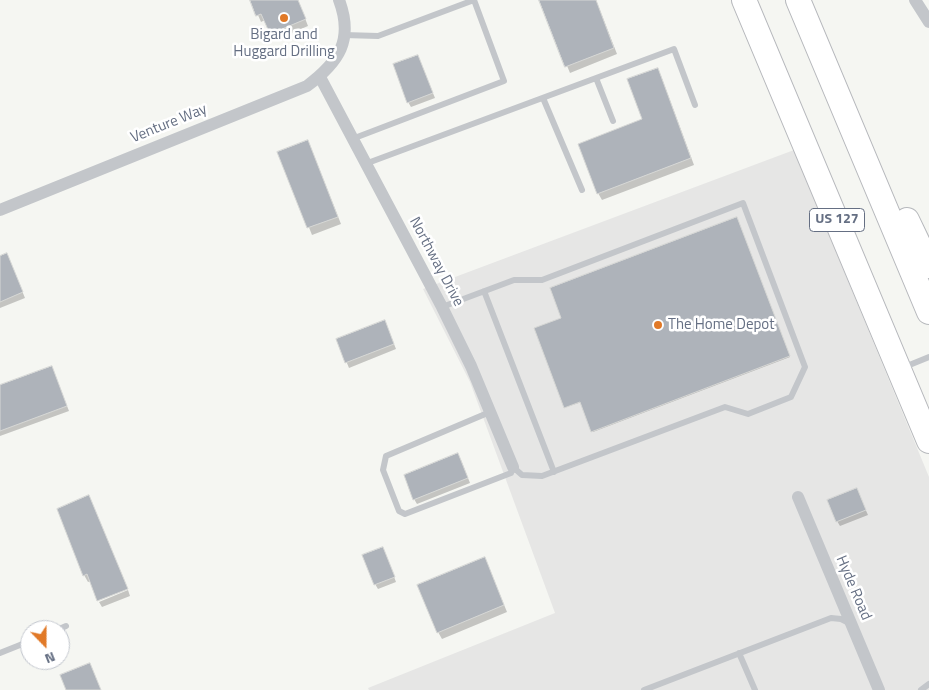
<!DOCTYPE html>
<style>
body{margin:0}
#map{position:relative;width:929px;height:690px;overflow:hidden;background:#f5f6f2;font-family:"Titillium Web",sans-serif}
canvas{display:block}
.north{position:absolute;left:20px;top:620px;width:50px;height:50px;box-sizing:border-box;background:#fff;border:1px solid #c1c5cd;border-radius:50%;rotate:158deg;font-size:14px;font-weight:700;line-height:20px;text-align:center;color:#656f83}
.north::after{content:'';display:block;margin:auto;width:18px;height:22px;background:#e17927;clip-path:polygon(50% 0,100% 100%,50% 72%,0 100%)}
</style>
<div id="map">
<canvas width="929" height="690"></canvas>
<div class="north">N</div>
</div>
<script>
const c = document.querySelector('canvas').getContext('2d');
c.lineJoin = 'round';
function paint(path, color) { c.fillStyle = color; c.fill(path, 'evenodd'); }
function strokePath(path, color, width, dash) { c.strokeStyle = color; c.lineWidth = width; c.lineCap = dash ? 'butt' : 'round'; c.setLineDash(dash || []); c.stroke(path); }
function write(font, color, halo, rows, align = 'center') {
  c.font = font + ' "Titillium Web",sans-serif'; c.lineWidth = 5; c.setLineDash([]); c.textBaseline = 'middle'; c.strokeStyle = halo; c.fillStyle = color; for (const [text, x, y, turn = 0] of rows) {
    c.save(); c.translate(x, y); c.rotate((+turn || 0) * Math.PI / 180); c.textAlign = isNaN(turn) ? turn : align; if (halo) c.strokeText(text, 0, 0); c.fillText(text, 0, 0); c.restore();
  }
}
const built = new Path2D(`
 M794,150L929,477V690H369L368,688L555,613L470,382L423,289Z`);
const shadow = new Path2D(`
 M251,0H298L308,26L275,40L265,20L261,22L258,15Z
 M540,0H596L617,54L570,73Z
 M418,56L435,98L411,107L408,102Z
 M661,76L694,165L602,200L598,193L644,120Z
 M311,148L341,224L312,235L279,152Z
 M736,218L790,357L593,432L582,402L566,407L563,318Z
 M7,254L25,298L0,308V257Z
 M387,326L396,349L349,368L337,339Z
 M52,367L69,411L0,436V386Z
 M461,460L470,483L417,504L414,499Z
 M859,495L868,515L840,526L837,521Z
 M89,497L91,581L88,582L84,575Z
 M385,553L396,582L378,589L375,584Z
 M488,565L507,612L442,639L438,632Z
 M128,590L130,596L102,607L99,602Z`);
const building = new Path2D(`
 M250,0H298L306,19L270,34L261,14L256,16Z
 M539,0H596L614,48L565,67Z
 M418,55L433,93L407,103L393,64Z
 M658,68L691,158L597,194L578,144L642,119L627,79Z
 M308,140L338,217L307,228L277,152Z
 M737,217L790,356L591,432L580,402L564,408L534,328L561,318L550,288Z
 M7,253L23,292L0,302V256Z
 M385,320L394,344L345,363L336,339Z
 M52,366L67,406L0,431V385Z
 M458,453L468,478L413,500L404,475Z
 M857,488L866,510L836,522L827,500Z
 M89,495L128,589L97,601L87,574L83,576L57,509Z
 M383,547L395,577L374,585L362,555Z
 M485,557L504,605L437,633L417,585Z
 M90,663L101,690H66L60,675Z`);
const service = new Path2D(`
 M344,35L378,36L474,0
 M596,78L613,121
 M543,98L582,190
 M352,139L504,81L474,0
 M365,164L674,49L695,105
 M484,291L554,472
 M442,307L514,280H542L743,203L805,367L791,397L748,414L725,407L542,476L522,475L513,467L511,473L405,514L399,511L383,470L386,456L490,412
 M902,368L929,357
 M57,630L66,626
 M0,653L30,641
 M739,653L755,690
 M644,690L831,618L841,619L849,623
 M921,690L929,684`);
const minor = new Path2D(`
 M915,0L929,22
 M320,77L442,307L471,366L513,467
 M0,210L307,86C339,62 354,40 339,0
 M798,497L879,690`);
const motorway = new Path2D(`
 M744,0L929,441
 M798,0L929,312
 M907,220L929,266`);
const markers = [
 [284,18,5,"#e17927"],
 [658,325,5,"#e17927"]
];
const shields = [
 [837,220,55]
];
const shieldNames = [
 ["US 127",837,220]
];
const poiNames = [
 ["Bigard and",284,35],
 ["Huggard Drilling",284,52],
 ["The Home Depot",668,325,"left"]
];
const streetNames = [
 ["Venture Way",169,124,-22],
 ["Northway Drive",436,262,62],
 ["Hyde Road",853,588,67]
];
paint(built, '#e6e6e5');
paint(shadow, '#0003');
paint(building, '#aeb3ba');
strokePath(building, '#d6d7d5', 1);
strokePath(motorway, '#b6b8bc', 26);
strokePath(service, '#c3c6ca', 6);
strokePath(minor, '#c3c6ca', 12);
strokePath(motorway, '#fff', 24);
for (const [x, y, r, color] of markers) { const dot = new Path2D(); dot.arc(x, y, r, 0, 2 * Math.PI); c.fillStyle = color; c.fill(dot); strokePath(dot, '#fff', 2); }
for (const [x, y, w] of shields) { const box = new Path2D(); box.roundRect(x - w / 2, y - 11.5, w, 23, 4); c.fillStyle = '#fff'; c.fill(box); strokePath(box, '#656f83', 1); }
write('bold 14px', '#656f83', null, shieldNames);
write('15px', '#656f83', '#fff', poiNames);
write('15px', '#656f83', '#fff', streetNames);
</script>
